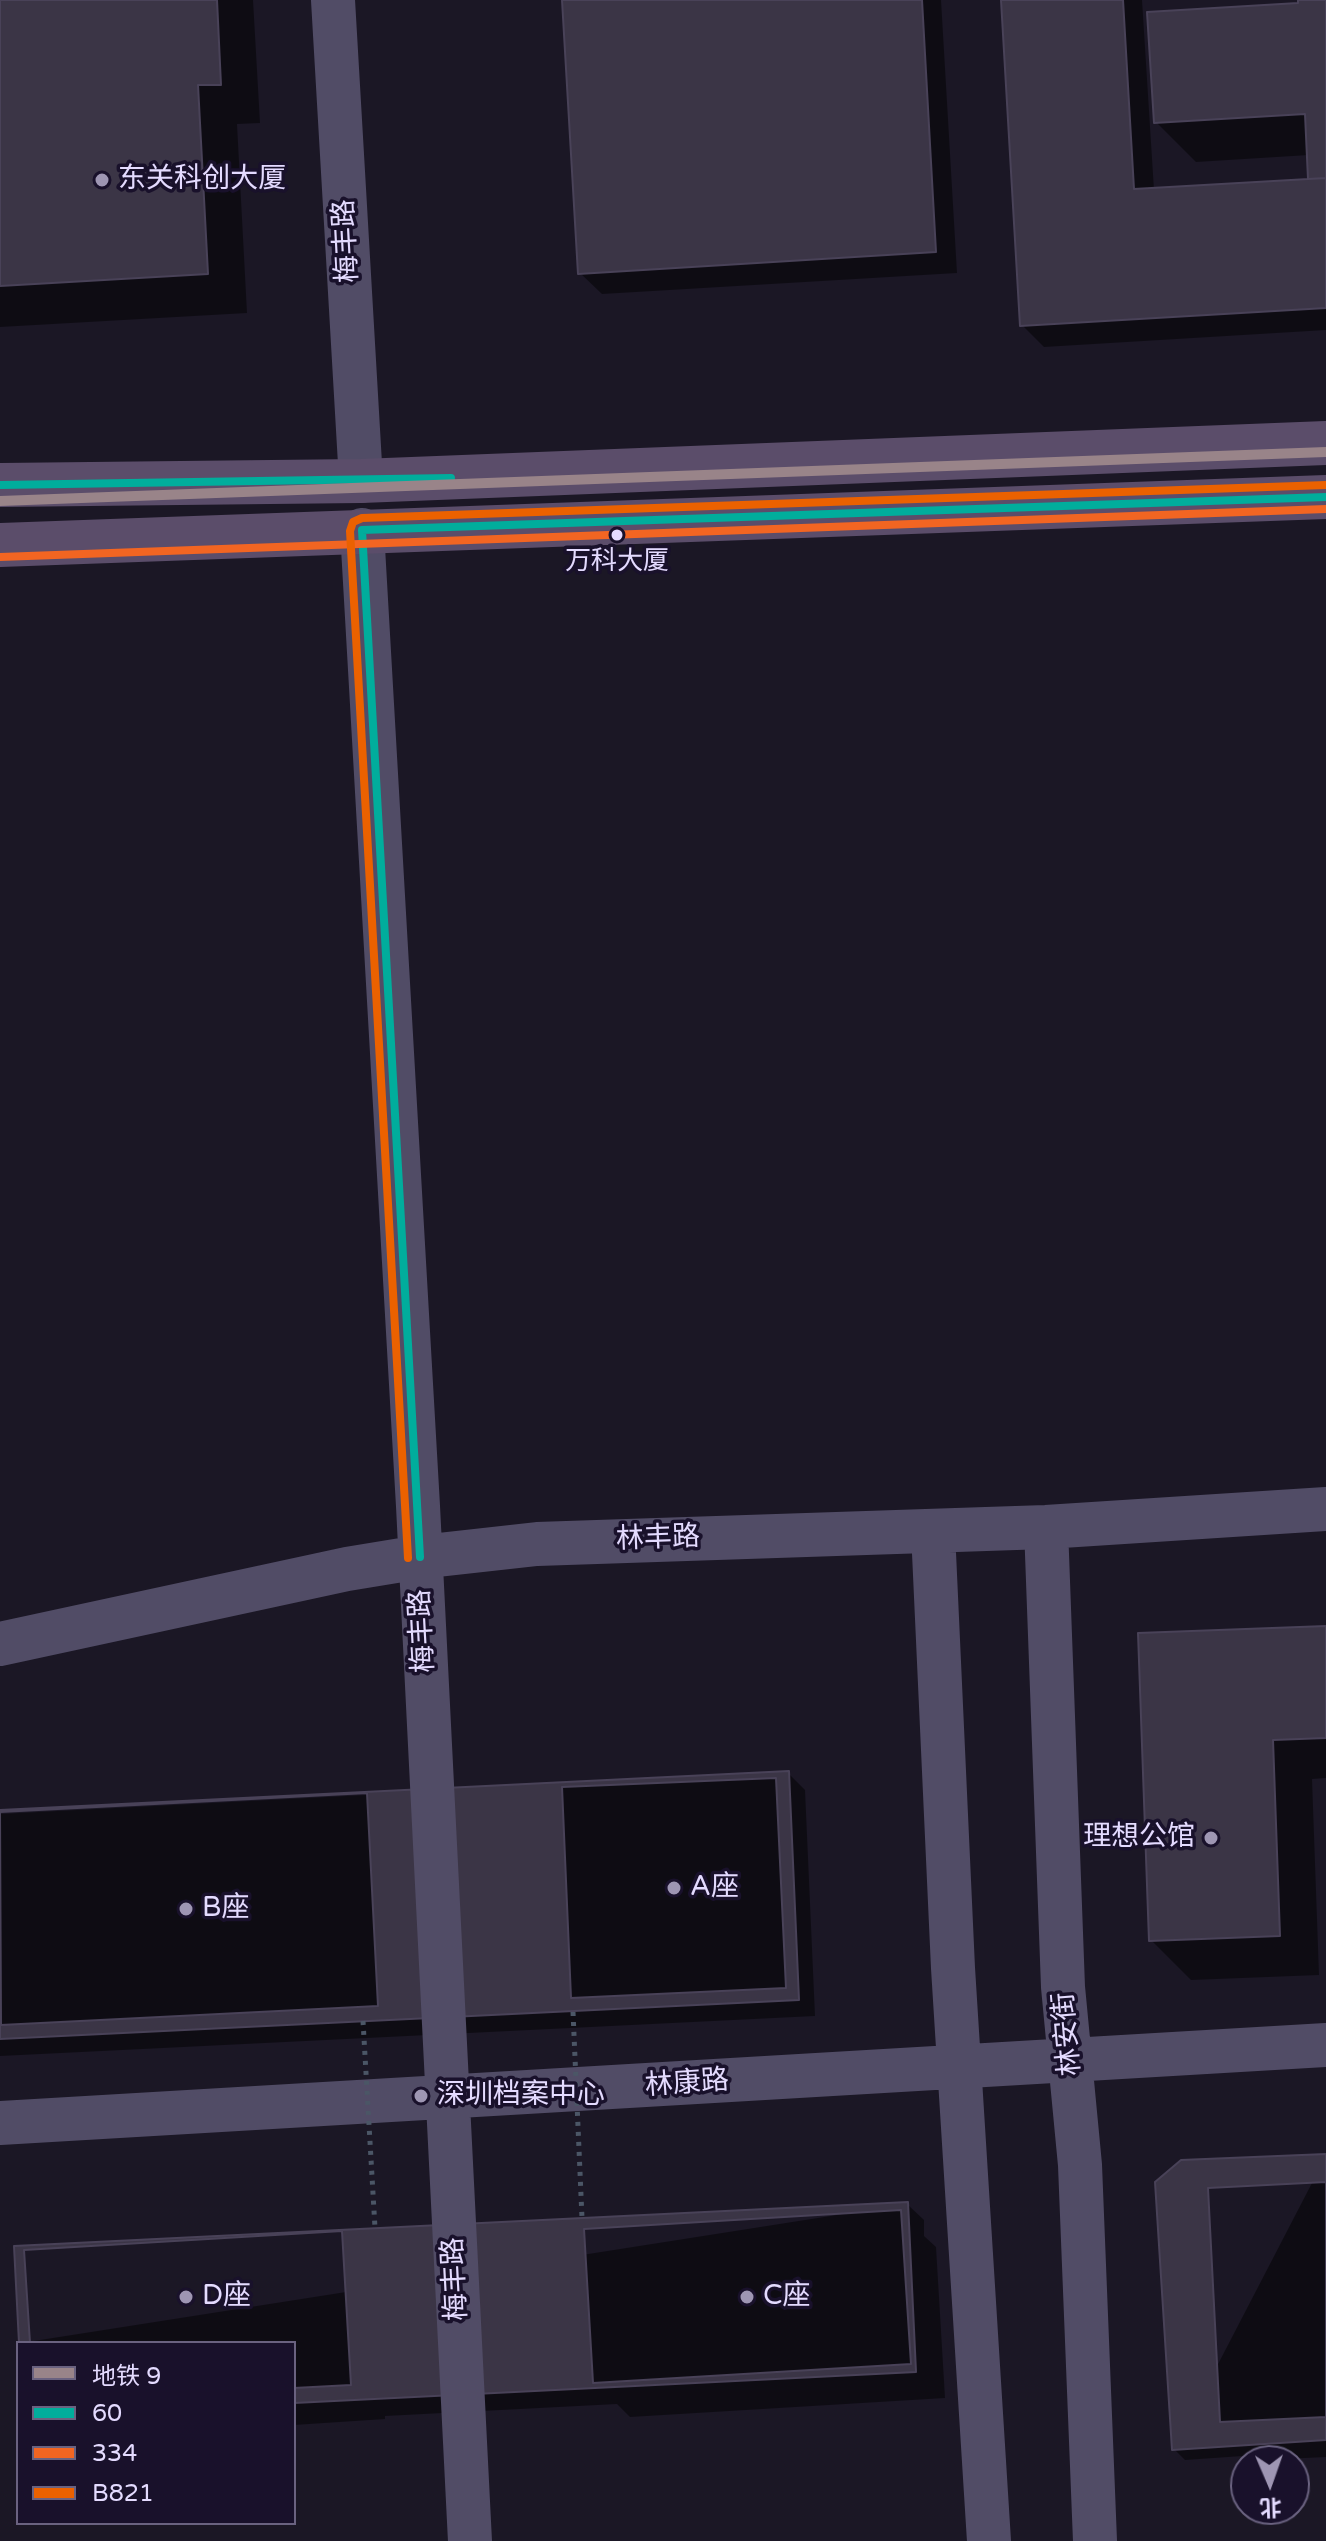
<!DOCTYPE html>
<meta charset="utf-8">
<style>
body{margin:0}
#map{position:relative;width:1326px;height:2541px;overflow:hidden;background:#1b1725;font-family:"Varela Round","Noto Sans SC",sans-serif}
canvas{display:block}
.legend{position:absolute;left:16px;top:2341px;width:280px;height:184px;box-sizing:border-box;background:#19112b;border:2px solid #6a6280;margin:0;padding:10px 14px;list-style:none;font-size:24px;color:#e4dbff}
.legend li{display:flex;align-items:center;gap:16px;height:40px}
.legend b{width:40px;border:2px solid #6a6280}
.north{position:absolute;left:1230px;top:2445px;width:80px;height:80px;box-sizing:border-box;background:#19112b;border:2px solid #6a6280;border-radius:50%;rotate:178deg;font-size:22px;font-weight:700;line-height:32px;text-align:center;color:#e4dbff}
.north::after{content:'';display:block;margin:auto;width:28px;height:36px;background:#9e96b3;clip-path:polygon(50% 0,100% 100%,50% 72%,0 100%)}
</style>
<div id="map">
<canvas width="1326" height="2541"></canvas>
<ul class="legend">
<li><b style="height:10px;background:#998489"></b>地铁 9</li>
<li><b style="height:10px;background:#01ad9c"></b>60</li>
<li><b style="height:10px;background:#f26522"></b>334</li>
<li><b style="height:10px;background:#eb6100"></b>B821</li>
</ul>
<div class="north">北</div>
</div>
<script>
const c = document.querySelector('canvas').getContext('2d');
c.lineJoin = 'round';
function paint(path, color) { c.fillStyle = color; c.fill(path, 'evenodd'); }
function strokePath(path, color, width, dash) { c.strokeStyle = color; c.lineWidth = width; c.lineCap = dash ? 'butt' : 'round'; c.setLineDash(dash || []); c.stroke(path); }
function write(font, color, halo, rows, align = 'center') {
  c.font = font + ' "Varela Round","Noto Sans SC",sans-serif'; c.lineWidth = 7; c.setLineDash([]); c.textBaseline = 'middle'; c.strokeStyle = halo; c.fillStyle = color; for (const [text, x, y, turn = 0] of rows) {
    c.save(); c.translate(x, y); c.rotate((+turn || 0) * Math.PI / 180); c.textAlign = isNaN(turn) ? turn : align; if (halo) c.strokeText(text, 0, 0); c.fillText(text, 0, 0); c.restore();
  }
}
const shadow = new Path2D(`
 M0,0H253L260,123L237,124L247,313L0,327Z
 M564,0H941L957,273L602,294L580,273Z
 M1003,0H1142L1154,190L1313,181L1309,155L1196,162L1156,122L1300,5V0H1326V330L1044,347L1022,325Z
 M1326,1628V1778L1312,1779L1319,1975L1191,1980L1151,1940Z
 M788,1773L805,1790L815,2016L0,2056V1814Z
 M1326,2156V2457L1262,2460L1257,2455L1185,2460L1174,2449Z
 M907,2204L924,2220V2236L936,2247L945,2398L630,2417L617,2404L385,2416V2419L294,2425V2343H21Z`);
const building = new Path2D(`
 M0,0H217L221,85H198L208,274L0,286Z
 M562,0H922L936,252L578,274Z
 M1001,0H1123L1134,189L1326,178V308L1020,326Z
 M1298,0H1326V178L1308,179L1305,114L1154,123L1147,12L1298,3Z
 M1326,1626V1738L1273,1740L1280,1936L1149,1941L1138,1633Z
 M789,1771L799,2000L0,2039V1810Z
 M776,1778L786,1988L571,1998L562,1787Z
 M367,1793L378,2006L1,2025L0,1812Z
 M1326,2154V2440L1172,2450L1155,2182L1181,2160Z
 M1326,2182V2417L1220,2422L1208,2188Z
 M908,2202L916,2372L294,2403V2343H19L14,2246Z
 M901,2210L911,2364L593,2383L584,2229Z
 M342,2231L351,2385L294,2388V2343H30L24,2250Z`);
const minor = new Path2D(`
 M333,0L361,481
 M362,530L418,1506L470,2541
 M1046,1527L1063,1987L1080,2165L1095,2541
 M933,1531L953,1968L989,2541
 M0,1644L347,1569L420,1557L537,1544L1046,1527L1326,1509
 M0,2123L1326,2045`);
const major = new Path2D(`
 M0,485L361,481L1326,443
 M0,545L1326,497`);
const pathBridge = new Path2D(`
 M573,2012L582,2218
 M363,2021L375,2228`);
const bus1 = new Path2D(`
 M0,485L451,478
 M420,1557L362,530L1326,497`);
const bus2 = new Path2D(`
 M0,557L1326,509`);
const bus3 = new Path2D(`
 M408,1558L350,531L353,522L362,518L1326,485`);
const metro1 = new Path2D(`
 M0,501L1326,452`);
const markers = [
 [102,180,8,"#9e96b3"],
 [617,535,7,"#e4dbff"],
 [1211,1838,8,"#9e96b3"],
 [674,1888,8,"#9e96b3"],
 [186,1909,8,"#9e96b3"],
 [421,2096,8,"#9e96b3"],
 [186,2297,8,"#9e96b3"],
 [747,2297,8,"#9e96b3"]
];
const busNames = [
 ["万科大厦",617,562]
];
const poiNames = [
 ["东关科创大厦",118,180],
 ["理想公馆",1195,1838,"right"],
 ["A座",690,1888],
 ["B座",202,1909],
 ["深圳档案中心",437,2096],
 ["D座",202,2297],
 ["C座",763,2297]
];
const streetNames = [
 ["梅丰路",347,241,-93],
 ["林丰路",658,1539,-2],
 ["梅丰路",423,1631,-93],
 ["林安街",1068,2034,-95],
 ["林康路",687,2084,-4],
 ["梅丰路",456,2279,-93]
];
paint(shadow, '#0007');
paint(building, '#3b3546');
strokePath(building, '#494258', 2);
strokePath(minor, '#514c66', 44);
strokePath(major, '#5b4d6a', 44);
strokePath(pathBridge, '#4b5666', 5, [4, 6]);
strokePath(bus1, '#01ad9c', 8);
strokePath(bus2, '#f26522', 8);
strokePath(bus3, '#eb6100', 8);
strokePath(metro1, '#998489', 10);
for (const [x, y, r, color] of markers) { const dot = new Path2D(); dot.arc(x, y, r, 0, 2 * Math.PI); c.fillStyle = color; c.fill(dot); strokePath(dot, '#19112b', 3); }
write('26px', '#e4dbff', '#19112b', busNames);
write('28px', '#e4dbff', '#19112b', poiNames, 'left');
write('28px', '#e4dbff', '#19112b', streetNames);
</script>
